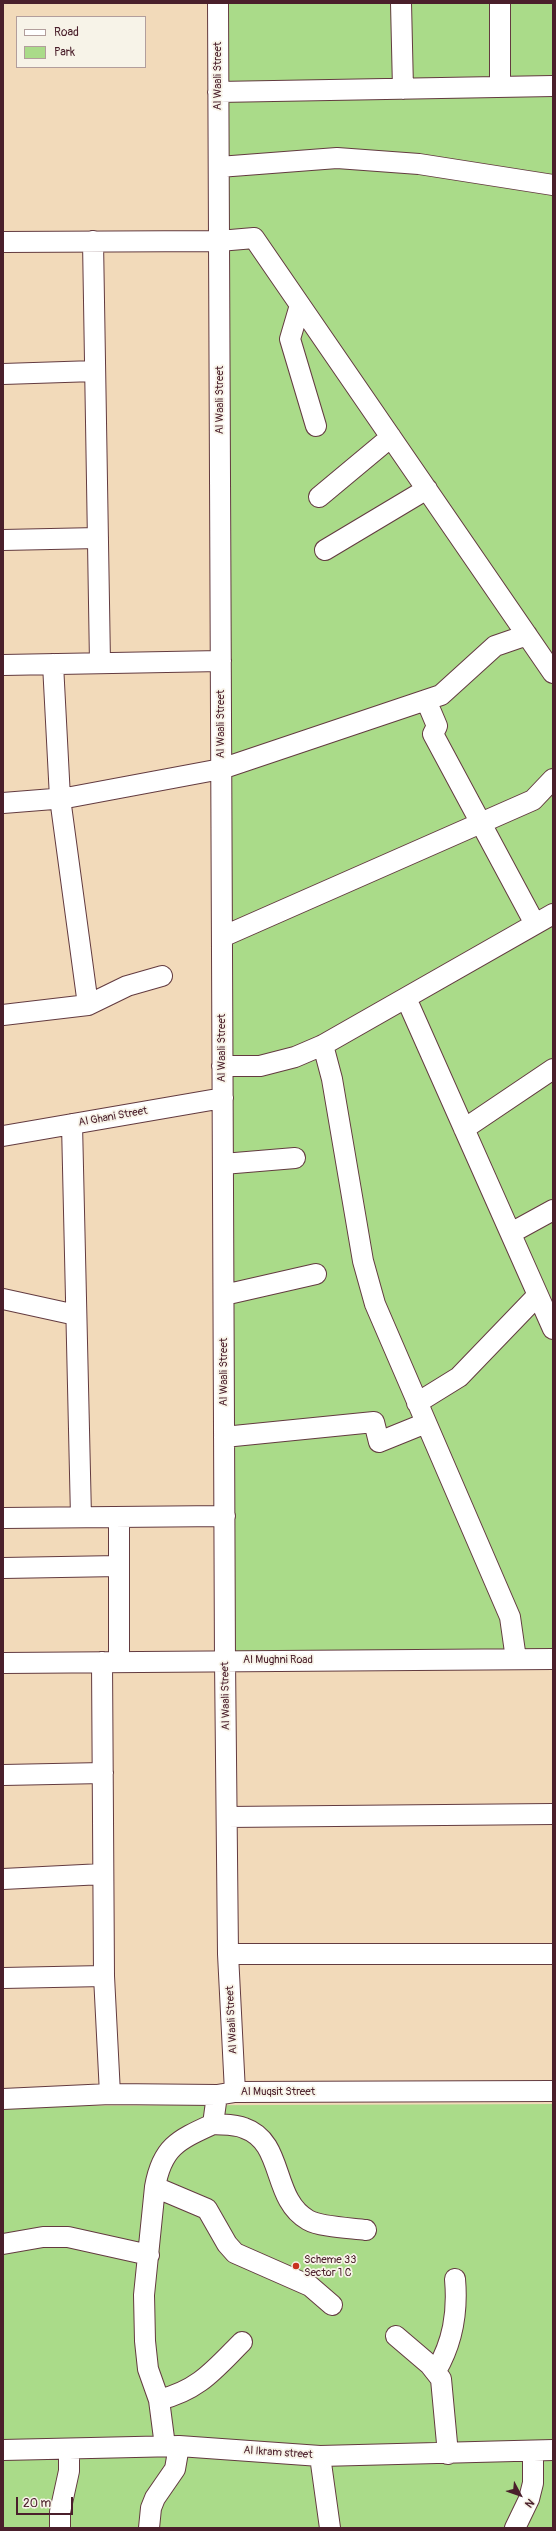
<!DOCTYPE html>
<style>
body{margin:0}
#map{position:relative;width:556px;height:2531px;overflow:hidden;background:#f2daba;font-family:Pangolin,sans-serif}
canvas{display:block}
.frame{position:absolute;inset:0;border:4px solid #4a1f2b;pointer-events:none}
.legend{position:absolute;left:16px;top:16px;width:130px;height:52px;box-sizing:border-box;background:#f7f3e8;border:1px solid #b29e9c;margin:0;padding:5px 7px;list-style:none;font-size:12px;color:#4a1f2b}
.legend li{display:flex;align-items:center;gap:8px;height:20px}
.legend b{width:20px;border:1px solid #b29e9c}
.north{position:absolute;left:500px;top:2475px;width:40px;height:40px;-webkit-text-stroke:3px #f7f3e8;paint-order:stroke;rotate:131deg;font-size:11px;font-weight:700;line-height:16px;text-align:center;color:#4a1f2b}
.north::after{content:'';display:block;margin:auto;width:14px;height:18px;background:#4a1f2b;clip-path:polygon(50% 0,100% 100%,50% 72%,0 100%)}
.scale{position:absolute;left:16px;top:2497px;width:57px;height:18px;box-sizing:border-box;border:2px solid #4a1f2b;border-top:0;padding-left:5px;font-size:12px;line-height:14px;white-space:nowrap;color:#4a1f2b;-webkit-text-stroke:3px #f7f3e8;paint-order:stroke}
</style>
<div id="map">
<canvas width="556" height="2531"></canvas>
<div class="frame"></div>
<ul class="legend">
<li><b style="height:5px;background:#fff"></b>Road</li>
<li><b style="height:11px;background:#aadb89"></b>Park</li>
</ul>
<div class="north">N</div>
<div class="scale">20 m</div>
</div>
<script>
const c = document.querySelector('canvas').getContext('2d');
c.lineJoin = 'round';
function paint(path, color) { c.fillStyle = color; c.fill(path, 'evenodd'); }
function strokePath(path, color, width, dash) { c.strokeStyle = color; c.lineWidth = width; c.lineCap = dash ? 'butt' : 'round'; c.setLineDash(dash || []); c.stroke(path); }
function write(font, color, halo, rows, align = 'center') {
  c.font = font + ' Pangolin,sans-serif'; c.lineWidth = 3.5; c.setLineDash([]); c.textBaseline = 'middle'; c.strokeStyle = halo; c.fillStyle = color; for (const [text, x, y, turn = 0] of rows) {
    c.save(); c.translate(x, y); c.rotate((+turn || 0) * Math.PI / 180); c.textAlign = isNaN(turn) ? turn : align; if (halo) c.strokeText(text, 0, 0); c.fillText(text, 0, 0); c.restore();
  }
}
const green = new Path2D(`
 M217,3H553V1660H225Z
 M553,2104V2528H3V2106Z`);
const minor = new Path2D(`
 M218,3L225,1660L228,1954L235,2092
 M401,3L403,89
 M500,3V87
 M218,92L553,86
 M219,167L337,158L419,164L553,185
 M93,241L100,663
 M3,242L219,241L254,238L553,673
 M300,305L290,339L316,426
 M3,374L95,371
 M319,497L391,437
 M3,540L98,538
 M325,550L427,489
 M53,664L60,798L88,1005
 M3,665L221,661
 M426,700L437,726L433,734L535,924
 M3,803L66,798L221,769L441,695L495,646L527,635
 M222,937L533,800L553,779
 M406,998L553,1329
 M3,1015L88,1005L127,986L162,976
 M323,1045L332,1079L363,1261L375,1304L510,1617L516,1659
 M222,1066H260L295,1057L323,1045L553,914
 M72,1124L81,1517
 M464,1129L553,1069
 M3,1136L223,1098
 M223,1164L295,1158
 M511,1233L553,1210
 M224,1295L316,1274
 M3,1299L76,1315
 M417,1403L459,1377L537,1296
 M224,1437L374,1422L379,1442L426,1423
 M119,1517V1661
 M3,1518L225,1516
 M3,1568L119,1566
 M3,1663L553,1659
 M3,1775L103,1773
 M227,1817L553,1814
 M3,1879L103,1874
 M228,1954H553
 M104,1976L110,2094
 M3,1978L104,1976L102,1662
 M3,2099L110,2094L217,2095L235,2092L553,2091
 M213,2124C223,2125 235,2124 244,2128C285,2142 271,2199 308,2220C320,2227 351,2228 366,2230
 M155,2187L207,2209L227,2244L235,2253L310,2286L332,2305
 M3,2244L43,2237H68L149,2255
 M396,2336L430,2365L441,2379L448,2454
 M436,2371C453,2342 458,2313 455,2279
 M159,2400C199,2390 214,2370 242,2342
 M165,2446L159,2400L148,2369L145,2341L144,2295L155,2187C162,2147 178,2140 213,2124L217,2095
 M3,2450L179,2446L320,2456L553,2450
 M320,2456L330,2528
 M60,2528V2512L69,2471V2449
 M149,2528L151,2508L155,2498L175,2469L179,2446
 M515,2528L529,2499L533,2483V2451`);
const markers = [
 [296,2266,4,"#c8321e"]
];
const streetNames = [
 ["Al Waali Street",218,76,-90],
 ["Al Waali Street",220,400,-90],
 ["Al Waali Street",221,724,-90],
 ["Al Waali Street",222,1048,-90],
 ["Al Ghani Street",113,1117,-10],
 ["Al Waali Street",224,1372,-90],
 ["Al Mughni Road",278,1660],
 ["Al Waali Street",226,1696,-91],
 ["Al Waali Street",232,2020,-93],
 ["Al Muqsit Street",278,2092],
 ["Al Ikram street",278,2453,4]
];
const poiNames = [
 ["Scheme 33",304,2260],
 ["Sector 1 C",304,2273]
];
paint(green, '#aadb89');
strokePath(minor, '#633b40', 22);
strokePath(minor, '#fff', 20);
for (const [x, y, r, color] of markers) { const dot = new Path2D(); dot.arc(x, y, r, 0, 2 * Math.PI); c.fillStyle = color; c.fill(dot); strokePath(dot, '#f7f3e8', 1.5); }
write('11px', '#4a1f2b', '#f7f3e8', streetNames);
write('11px', '#4a1f2b', '#f7f3e8', poiNames, 'left');
</script>
